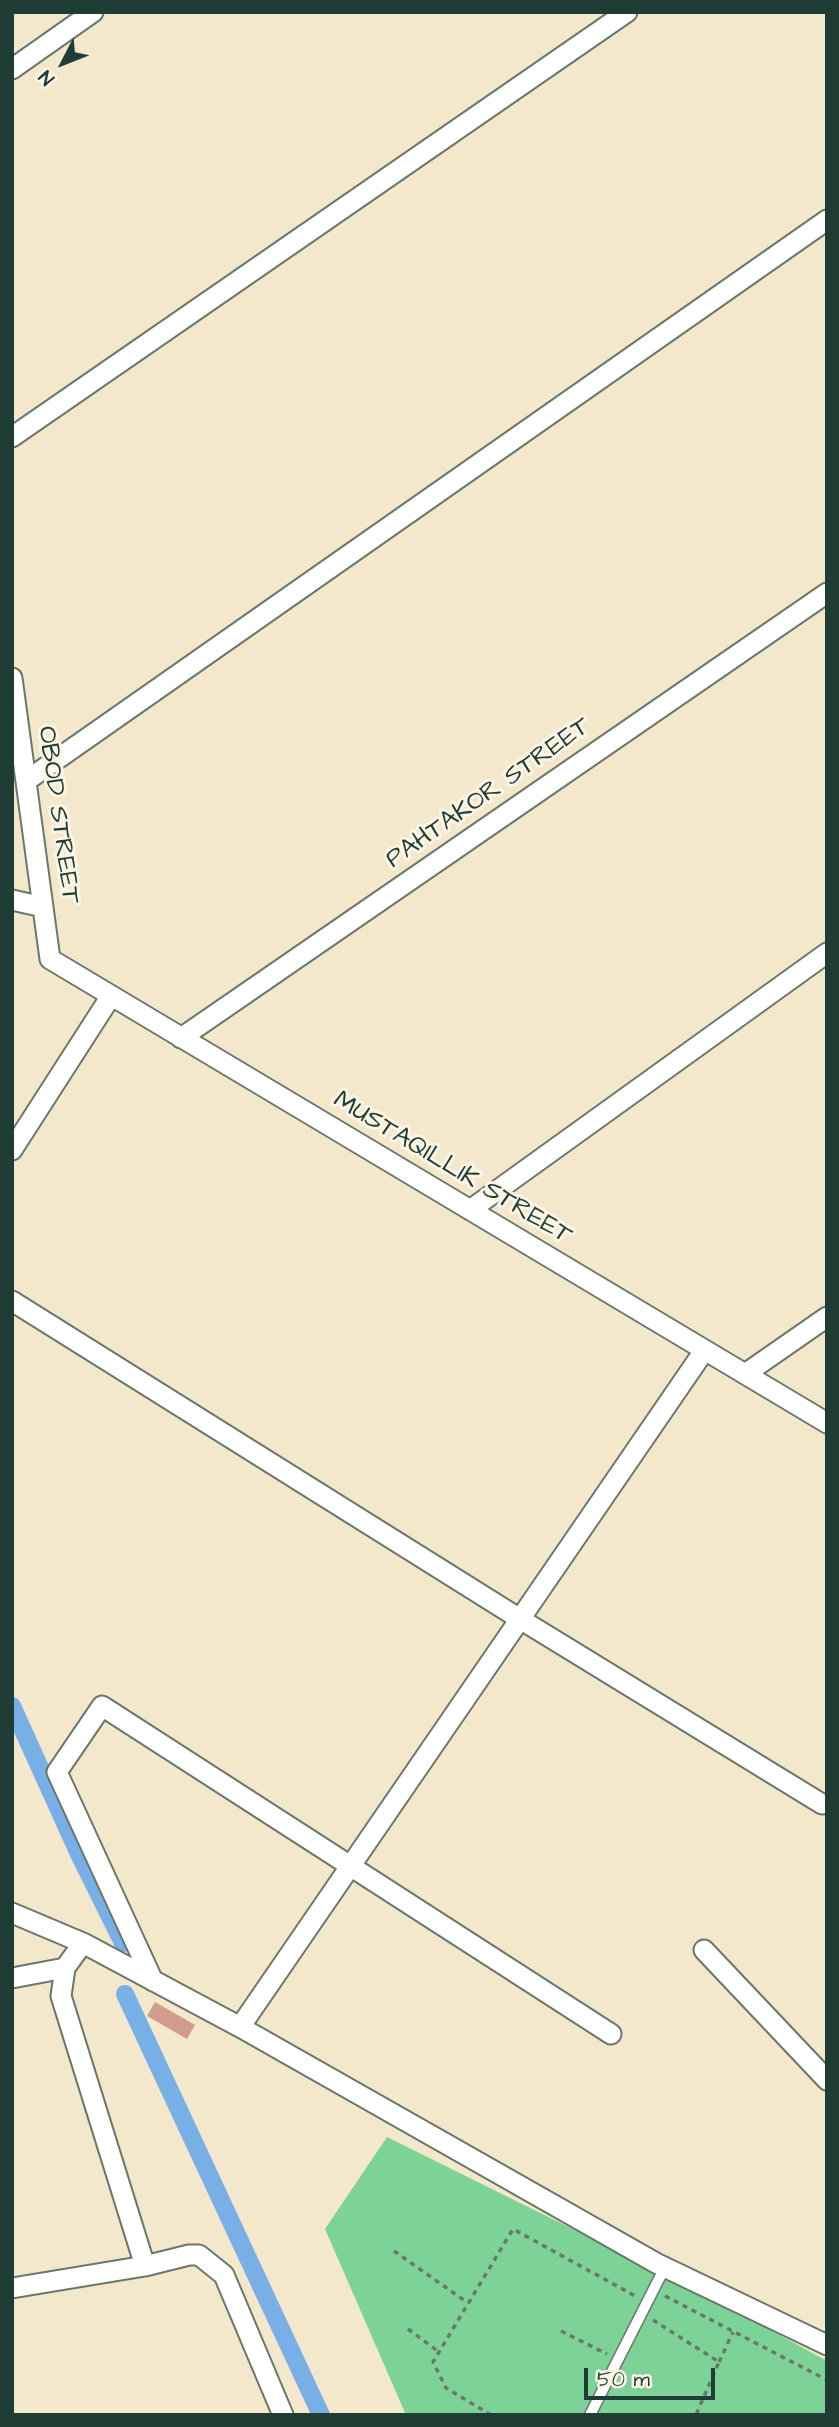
<!DOCTYPE html>
<style>
body{margin:0}
#map{position:relative;width:839px;height:2427px;overflow:hidden;background:#f3e7cc;font-family:"Architects Daughter",sans-serif}
canvas{display:block}
.frame{position:absolute;inset:0;border:14px solid #1f3d34;pointer-events:none}
.north{position:absolute;left:28px;top:28px;width:70px;height:70px;-webkit-text-stroke:5px #fcf5e5;paint-order:stroke;rotate:228deg;font-size:19px;font-weight:700;line-height:28px;text-align:center;color:#1f3d34}
.north::after{content:'';display:block;margin:auto;width:24px;height:32px;background:#1f3d34;clip-path:polygon(50% 0,100% 100%,50% 72%,0 100%)}
.scale{position:absolute;left:584px;top:2368px;width:131px;height:32px;box-sizing:border-box;border:4px solid #1f3d34;border-top:0;padding-left:9px;font-size:21px;line-height:24px;white-space:nowrap;color:#1f3d34;-webkit-text-stroke:5px #fcf5e5;paint-order:stroke}
</style>
<div id="map">
<canvas width="839" height="2427"></canvas>
<div class="frame"></div>
<div class="north">N</div>
<div class="scale">50 m</div>
</div>
<script>
const c = document.querySelector('canvas').getContext('2d');
c.lineJoin = 'round';
function paint(path, color) { c.fillStyle = color; c.fill(path, 'evenodd'); }
function strokePath(path, color, width, dash) { c.strokeStyle = color; c.lineWidth = width; c.lineCap = dash ? 'butt' : 'round'; c.setLineDash(dash || []); c.stroke(path); }
function write(font, color, halo, rows, align = 'center') {
  c.font = font + ' "Architects Daughter",sans-serif'; c.lineWidth = 6; c.setLineDash([]); c.textBaseline = 'middle'; c.strokeStyle = halo; c.fillStyle = color; for (const [text, x, y, turn = 0] of rows) {
    c.save(); c.translate(x, y); c.rotate((+turn || 0) * Math.PI / 180); c.textAlign = isNaN(turn) ? turn : align; if (halo) c.strokeText(text, 0, 0); c.fillText(text, 0, 0); c.restore();
  }
}
const green = new Path2D(`
 M387,2137L710,2297L827,2361V2415H406L325,2229Z`);
const canal = new Path2D(`
 M12,1706L79,1854L123,1943
 M125,1994L321,2415`);
const building = new Path2D(`
 M155,2002L195,2025L187,2039L147,2016Z`);
const path = new Path2D(`
 M394,2251L468,2303
 M665,2296L827,2380
 M653,2320L719,2362L696,2415
 M408,2329L439,2352
 M561,2331L607,2354
 M719,2362L733,2332
 M491,2415L446,2388L433,2362L513,2229L637,2297`);
const service = new Path2D(`
 M590,2415L665,2267`);
const minor = new Path2D(`
 M12,69L93,12
 M12,437L627,12
 M12,678L50,959L827,1423
 M26,781L827,220
 M12,900L43,907
 M181,1038L827,593
 M12,1150L111,996
 M470,1210L827,953
 M12,1301L520,1619L822,1804
 M745,1374L827,1317
 M12,1913L83,1943L240,2027L656,2263L827,2345
 M83,1943L65,1968L61,1996L145,2266L189,2255H199L224,2275L283,2415
 M704,1950L827,2080
 M12,1978L65,1968
 M153,1981L57,1772L102,1706L611,2034
 M240,2027L704,1351
 M12,2288L145,2266`);
const streetNames = [
 ["PAHTAKOR STREET",489,794,-35],
 ["OBOD STREET",57,815,82],
 ["MUSTAQILLIK STREET",452,1169,31]
];
paint(green, '#7dd397');
strokePath(canal, '#78afe7', 18);
paint(building, '#d09d8d');
strokePath(service, '#697869', 13);
strokePath(minor, '#697869', 23);
strokePath(path, '#697869', 3.5, [5, 5]);
strokePath(service, '#fff', 10);
strokePath(minor, '#fff', 19);
write('26px', '#1f3d34', '#fcf5e5', streetNames);
</script>
